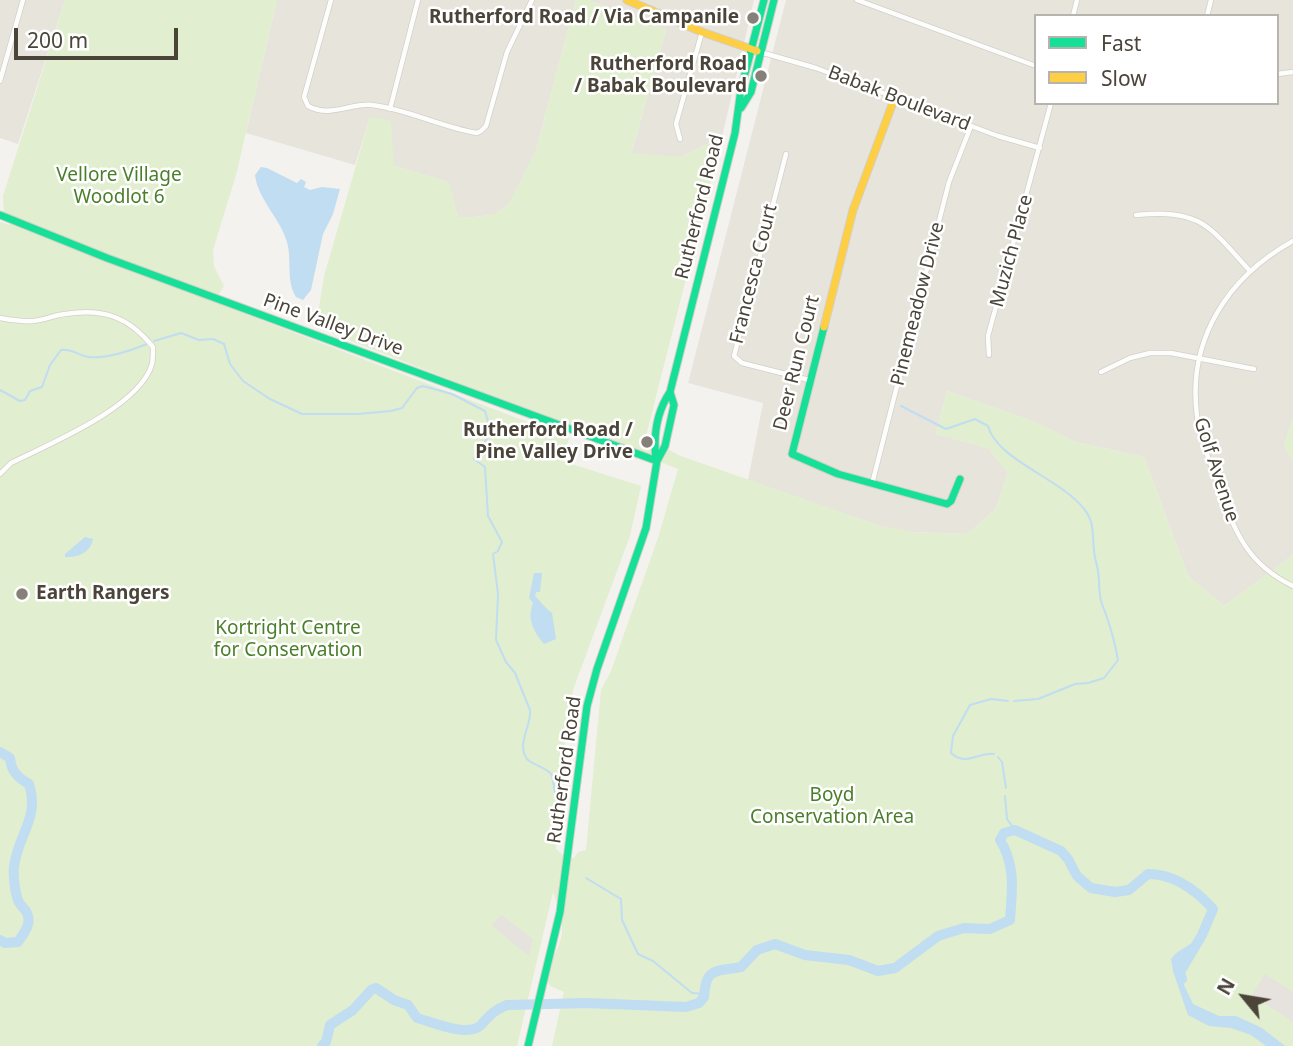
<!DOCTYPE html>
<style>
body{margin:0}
#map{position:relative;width:1293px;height:1046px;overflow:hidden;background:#f4f2ee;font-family:"Noto Sans",sans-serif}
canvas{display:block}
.legend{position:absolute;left:1034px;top:14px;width:245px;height:91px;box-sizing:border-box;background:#fff;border:2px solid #b7b4b0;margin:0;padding:9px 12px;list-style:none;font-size:21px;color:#4b4439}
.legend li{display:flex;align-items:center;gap:14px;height:35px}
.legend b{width:35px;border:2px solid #b7b4b0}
.north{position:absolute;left:1209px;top:962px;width:70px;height:70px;-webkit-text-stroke:5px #fff;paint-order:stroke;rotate:300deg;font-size:19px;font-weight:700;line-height:28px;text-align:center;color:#4b4439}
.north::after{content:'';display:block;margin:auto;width:24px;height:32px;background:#4b4439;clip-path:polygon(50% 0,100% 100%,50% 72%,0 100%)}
.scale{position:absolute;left:14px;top:28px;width:164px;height:32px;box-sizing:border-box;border:4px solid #4b4439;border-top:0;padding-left:9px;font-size:21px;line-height:24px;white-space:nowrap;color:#4b4439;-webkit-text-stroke:5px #fff;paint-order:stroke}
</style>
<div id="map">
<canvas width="1293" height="1046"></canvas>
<ul class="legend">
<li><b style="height:9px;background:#16e098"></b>Fast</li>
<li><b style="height:9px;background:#ffcf43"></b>Slow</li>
</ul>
<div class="north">N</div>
<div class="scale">200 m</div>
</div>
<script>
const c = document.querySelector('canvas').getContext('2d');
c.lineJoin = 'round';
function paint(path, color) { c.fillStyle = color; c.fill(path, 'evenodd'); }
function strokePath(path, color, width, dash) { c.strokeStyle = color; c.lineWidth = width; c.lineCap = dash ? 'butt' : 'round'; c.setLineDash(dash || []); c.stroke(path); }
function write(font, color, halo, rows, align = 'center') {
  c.font = font + ' "Noto Sans",sans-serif'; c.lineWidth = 5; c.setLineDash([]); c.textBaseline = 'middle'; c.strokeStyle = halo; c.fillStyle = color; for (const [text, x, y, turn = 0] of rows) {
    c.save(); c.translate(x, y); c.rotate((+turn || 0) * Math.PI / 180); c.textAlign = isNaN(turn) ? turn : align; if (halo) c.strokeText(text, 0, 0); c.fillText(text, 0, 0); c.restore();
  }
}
const residential = new Path2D(`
 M0,0H65L18,144L0,138Z
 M277,0H576L536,150L509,204L495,214L476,217H458L448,182L394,166L370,117L355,165L246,133Z
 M589,0H754L722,137L681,157L631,154L666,30Z
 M786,0H1293V417L1284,446L1293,461V555L1224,606L1188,576L1144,457L1075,442L1037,423L947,391L936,434L988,448L1008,472L996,509L967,534L911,532L880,526L748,480L763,403L688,383ZM1036,16H1277V103H1036Z`);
const green = new Path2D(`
 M65,0H277L236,175L213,250L214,266L224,286L214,302L569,438L562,461L641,486L630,536L573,690L564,747L556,849L563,855L574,858L578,852L586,850L601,690L611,671L659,535L678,469L316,327L324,276L370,117L391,121L394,166L449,182L458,217H476L495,214L509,204L536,150L576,0H589L666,30L631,153L681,157L722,137L646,436L678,455L880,526L911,532L967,534L996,509L1008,472L988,448L936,434L947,391L1037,423L1075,442L1144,457L1188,576L1224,606L1293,555V1046H552L564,992L550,986L545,974C564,937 568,932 553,892L517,1046H0V222L10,225L4,213L3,196Z
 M1293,417V461L1284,446Z`);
const parking = new Path2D(`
 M502,915L533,939L529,956L491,925Z
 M1265,974L1293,992V1022L1252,995Z`);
const water = new Path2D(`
 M261,167L267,168L297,183L301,179L306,182L304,187L310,190L322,187L340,189L333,214L323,234L311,290L303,300L296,297C285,279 293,258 286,239C278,216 258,199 255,175Z
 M85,537L93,539C91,552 78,558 65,557V554Z
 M534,573H542L540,592H536L535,596C541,602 545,608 552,613L556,639L544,644C533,631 527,618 533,603L529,598Z
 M1202,935L1197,953L1186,961L1182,968L1184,985L1193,1004L1219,1016H1236L1262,1028L1285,1046H1266L1251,1035L1231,1028L1209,1026L1188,1015L1173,971L1171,959C1179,948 1193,945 1202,935Z`);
const stream = new Path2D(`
 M154,341L181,333L199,340L213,339L224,344L230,364L243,381L270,399L302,414H358L391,411L402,408L417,388L423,386L452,394L485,411L491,432L474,459L485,467L488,516L502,542L498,551L493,554L498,594L496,640L506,662L515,673L530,710C532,725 515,746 528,760C535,766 546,767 552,775L558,809
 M0,390L20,401L25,400L30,391L42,387L50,365L61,350C72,348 79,356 89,357C106,359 132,350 147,344
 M901,406L946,429L975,419L988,426C997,460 1060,478 1084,509C1095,522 1092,535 1094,550C1094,557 1097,564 1098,571C1100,581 1098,594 1102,604C1108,619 1115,643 1118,660L1104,678L1088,683L1075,684L1038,699L1014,701
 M994,754C978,752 966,767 951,753L953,736L970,705L991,699L1008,701
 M998,757L1002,762L1006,788
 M1005,796L1007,819L1015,830
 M586,878L621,899L622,920L638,954L653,961L692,993L704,994`);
const river = new Path2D(`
 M0,752L10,758C11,771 18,778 29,784C40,818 18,834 14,867C13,876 15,892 18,900C19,905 25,908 27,913C32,924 24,933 18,942L5,943L0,940
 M322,1046L326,1042L330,1025L353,1010L371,990L376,988L394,1000L408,1005L417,1018C433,1022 468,1038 481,1025C489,1016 494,1010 507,1005L587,1003L686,1007L699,1003L704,997C706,966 716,972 741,967L757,950L775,944L805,955L849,960L878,971L895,968L938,936L964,928L990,929L1010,920C1012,891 1016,866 1000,840L1004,833L1015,830L1061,851L1068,859L1077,876L1091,888L1115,892L1129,890L1148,874C1174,874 1196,890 1213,909L1202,935L1180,972L1182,979`);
const street = new Path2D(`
 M331,0L304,97L308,106C330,118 349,103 372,105C407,109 441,127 477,133L481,131L486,126L507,52L532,0
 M857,0L1036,66
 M1073,16L1077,0
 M1207,16L1211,0
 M760,52L816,68L998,136L1040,148
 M1277,74L1293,72
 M0,81L23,0
 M390,109L418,0
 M680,139L676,124L702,32
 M786,154L734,356L742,363L809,380
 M1136,215C1201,209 1208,225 1249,270
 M1293,241C1228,277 1187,339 1197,416C1200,440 1211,464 1219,487C1235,532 1247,564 1293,586
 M0,318C11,320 22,322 33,321C44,320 55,315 65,314C104,308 129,317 153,347C153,352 153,359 152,364C140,407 49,444 11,463L0,474
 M989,355L988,336L1051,103
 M1101,372L1130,358L1150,353H1171L1254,369
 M872,484L949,182L971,126`);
const fast = new Path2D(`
 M741,108L751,92L774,0
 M0,215L107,258L657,461
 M824,327L792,454L838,474L947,504L951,501L960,479
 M656,460C653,435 656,413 670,392L735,133L741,89L764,0
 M528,1046L560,912L587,706L597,669L646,528L657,461L665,446L674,405L670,392`);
const slow = new Path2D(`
 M627,0L702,32L757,51
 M824,327L853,210L895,97`);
const markers = [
 [753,18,7,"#868178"],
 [761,76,7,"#868178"],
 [647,442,7,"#868178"],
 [22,594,7,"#868178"]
];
const poiNames = [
 ["Rutherford Road / Via Campanile",739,18],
 ["Rutherford Road",747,65],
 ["/ Babak Boulevard",747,87],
 ["Rutherford Road /",633,431],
 ["Pine Valley Drive",633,453],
 ["Earth Rangers",36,594,"left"]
];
const streetNames = [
 ["Babak Boulevard",899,99,21],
 ["Rutherford Road",700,207,-76],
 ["Muzich Place",1012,251,-75],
 ["Francesca Court",754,274,-76],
 ["Pinemeadow Drive",918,304,-76],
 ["Pine Valley Drive",333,325,20],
 ["Deer Run Court",797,363,-76],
 ["Golf Avenue",1216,470,72],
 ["Rutherford Road",565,770,-82]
];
const parkNames = [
 ["Vellore Village",119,176],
 ["Woodlot 6",119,198],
 ["Kortright Centre",288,629],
 ["for Conservation",288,651],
 ["Boyd",832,796],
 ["Conservation Area",832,818]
];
paint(residential, '#e7e4dc');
paint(green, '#e1eecf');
paint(parking, '#e6e3df');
paint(water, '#c0ddf1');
strokePath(stream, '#c0ddf1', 2);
strokePath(river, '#c0ddf1', 10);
strokePath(street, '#d2d0cb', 6);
strokePath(fast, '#d3cfc5', 9);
strokePath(slow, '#d3cfc5', 9);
strokePath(street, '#fdfdfc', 4.5);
strokePath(fast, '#16e098', 7);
strokePath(slow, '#ffcf43', 7);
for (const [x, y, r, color] of markers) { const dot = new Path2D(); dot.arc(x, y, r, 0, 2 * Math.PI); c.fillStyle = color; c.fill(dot); strokePath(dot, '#fff', 2.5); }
write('bold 19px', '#4b4439', '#fff', poiNames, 'right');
write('19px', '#4b4439', '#fff', streetNames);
write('19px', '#4a7f2a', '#fff', parkNames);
</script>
